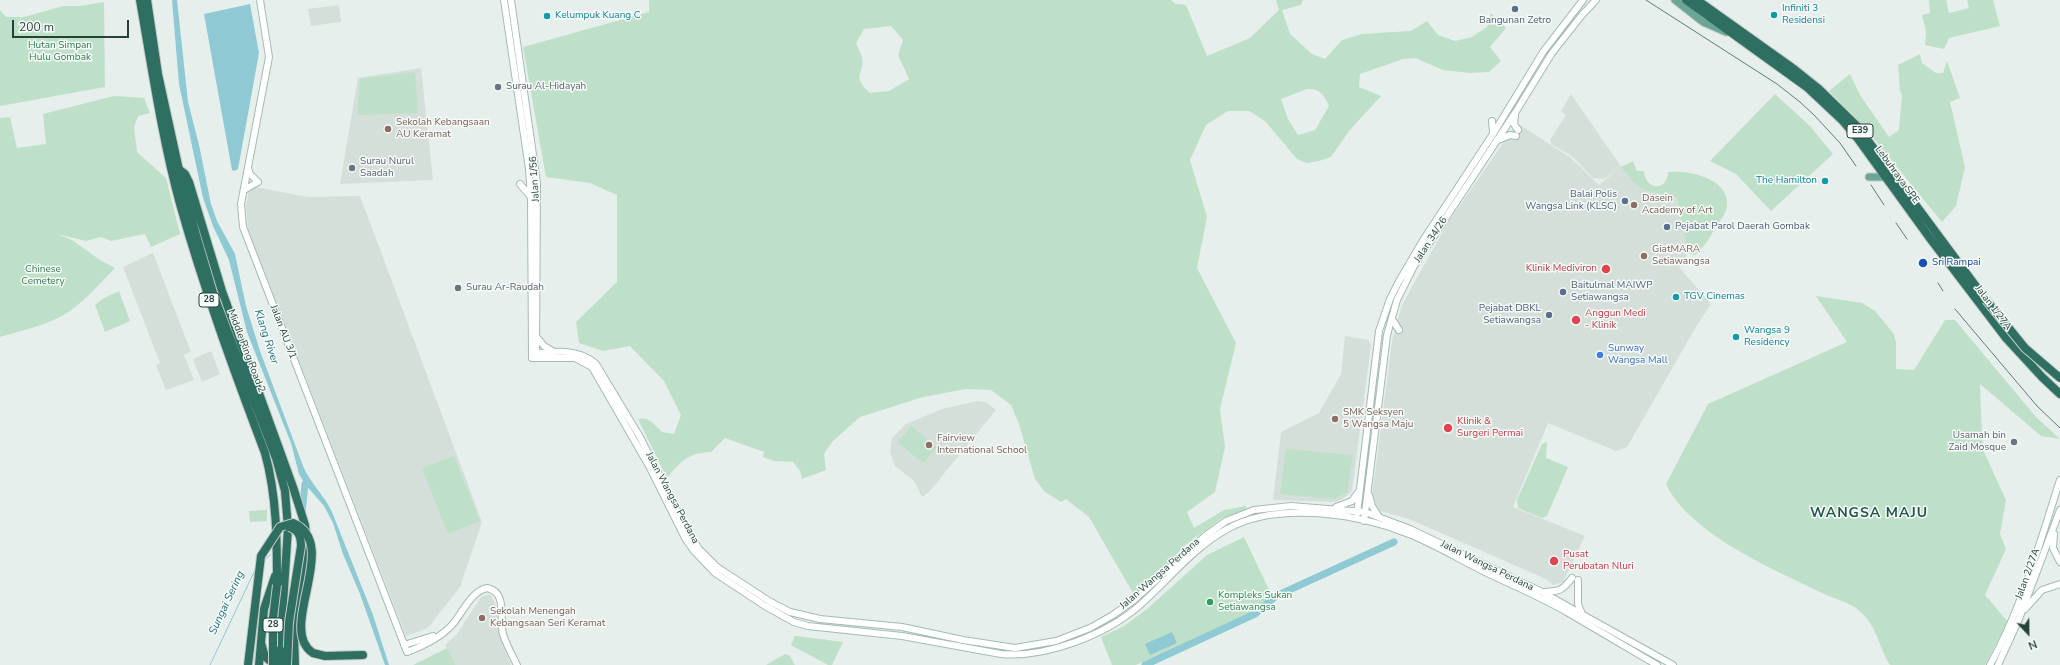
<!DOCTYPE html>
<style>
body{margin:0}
#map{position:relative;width:2060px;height:665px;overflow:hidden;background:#e6efeb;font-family:"Nunito Sans",sans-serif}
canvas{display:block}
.north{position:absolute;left:2008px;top:613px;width:40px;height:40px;-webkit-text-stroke:3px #f7fbf9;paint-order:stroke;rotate:158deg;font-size:11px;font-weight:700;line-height:16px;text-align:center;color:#24423a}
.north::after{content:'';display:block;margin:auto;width:14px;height:18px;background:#24423a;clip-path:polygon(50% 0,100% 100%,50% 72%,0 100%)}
.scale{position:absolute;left:12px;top:20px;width:117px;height:18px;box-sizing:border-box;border:2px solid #24423a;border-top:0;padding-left:5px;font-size:12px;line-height:14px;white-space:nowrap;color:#24423a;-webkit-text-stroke:3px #f7fbf9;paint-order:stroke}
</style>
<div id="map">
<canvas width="2060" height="665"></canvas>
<div class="north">N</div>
<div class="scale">200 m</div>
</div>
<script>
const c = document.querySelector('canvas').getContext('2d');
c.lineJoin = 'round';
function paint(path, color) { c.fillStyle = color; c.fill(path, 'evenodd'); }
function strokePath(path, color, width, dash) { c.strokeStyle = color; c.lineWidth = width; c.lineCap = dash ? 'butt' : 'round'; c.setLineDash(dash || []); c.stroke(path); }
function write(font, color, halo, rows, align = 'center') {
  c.font = font + ' "Nunito Sans",sans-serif'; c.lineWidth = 3; c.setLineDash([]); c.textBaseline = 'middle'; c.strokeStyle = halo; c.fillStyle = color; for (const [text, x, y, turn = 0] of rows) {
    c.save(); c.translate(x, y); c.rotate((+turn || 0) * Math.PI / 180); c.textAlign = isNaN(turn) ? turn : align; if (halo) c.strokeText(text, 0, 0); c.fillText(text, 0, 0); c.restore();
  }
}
const built = new Path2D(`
 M339,5L341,22L311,26L308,9Z
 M421,68L433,180L340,184L358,78Z
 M1571,94L1629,178L1648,190L1671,194L1677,199L1688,253L1679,267L1711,304L1697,325L1627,447L1616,451L1548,423L1513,507L1585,536L1563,582L1553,585L1546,579L1409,519L1380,511L1372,497L1392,341L1402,305L1447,224L1517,123L1571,158L1599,185L1617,170L1604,179L1593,178L1573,157L1551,144L1550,140L1566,115L1561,111Z
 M255,187L308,197L360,196L482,522L460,587L428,628L406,636L248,229L246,206L249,190Z
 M153,253L191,352L184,355L194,380L166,390L156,365L160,363L123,267Z
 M1345,336L1368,340L1371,345L1352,491L1344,498L1336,502L1273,500L1281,432L1319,413L1341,374Z
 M211,351L220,374L202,382L193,359Z
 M977,401L986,402L996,410L929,492L922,497L914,481L895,466L890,452L892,438L906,424L942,409Z
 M490,594L495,603L503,646L511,665H456L445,645L457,634L481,597Z`);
const green = new Path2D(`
 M649,0H1171L1176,4L1186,5L1207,56L1250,38L1279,10L1276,0H1303L1301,5L1282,10L1290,34L1312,54L1325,59L1342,40L1362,34L1411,31L1427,21L1438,35L1455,41L1472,37L1487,27L1491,13L1506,28L1490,47L1501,61L1489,72L1470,73L1443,70L1415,58L1403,59L1360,74L1359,87L1381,96L1349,131L1331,157L1319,161L1307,163L1297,159L1265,121L1249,111H1228L1206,125L1190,160L1207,217L1197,268L1236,343L1220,409L1225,447L1215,492L1187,512L1194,528L1224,510L1246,506V510L1222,518L1184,546L1164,569L1138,592L1133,593L1089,517L1066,499L1061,502L1045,492L1035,479L1019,424L1011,405L991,390L966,389L923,397L860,417L832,442L824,454L826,470L802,479L800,471L793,462L774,461L763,457L764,452L725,438L711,452C688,453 681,461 667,478L638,419C649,416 655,425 662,432L674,434L681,415L664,381L630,346L603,351L579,343L576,322L617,282V195L590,183L546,177L523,47L649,12ZM891,26L903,40L898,55L909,79L889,91L870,93C850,75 865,75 862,58C861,53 858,48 856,43L864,29ZM1307,89C1321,89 1323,94 1329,106L1315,130L1298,135L1288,119L1281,99Z
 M1929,0H1946L1949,13L1969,8L1967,0H1993L2000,26L1949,38L1944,49L1925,45L1926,31L1922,15L1930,13Z
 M104,2L105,87L0,106V10L6,17H24L63,6H80Z
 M1920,54L1922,63L1936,73H1943L1947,61L1960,98L1950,102L1965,167L1956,206L1942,222L1866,129L1829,91L1850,74L1860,95L1889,137L1899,130L1902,95L1900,91L1898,65Z
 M415,72L418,113L357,115L360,79Z
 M1775,94L1810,126L1833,154L1771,211L1736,174L1710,161Z
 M114,96L144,98L150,113L138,116L134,127L137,152L166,178L180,234L151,247L145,234L111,241L101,237L86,241L57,234L72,240L100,260L115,268C99,284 82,305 62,316C43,326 21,331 0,337V118L10,117L17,148L46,144L43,114Z
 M1633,161L1637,171H1644C1645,191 1668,191 1668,172C1688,170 1730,178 1727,206C1726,214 1719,222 1715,228C1710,238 1704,247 1695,255L1688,253L1677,199C1670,193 1665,195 1656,193C1640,190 1630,180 1621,167Z
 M119,291L130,321L105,332L95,305L104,298Z
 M1816,296L1862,303L1875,311L1894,334L1896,343V369L1914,370L1945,320H1955L2036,417L2060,439L2041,436L1980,384L1982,437L1984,452L2006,500L2000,534L2006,549L1985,595L2008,622L1985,665H1890C1877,644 1878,625 1856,608C1846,601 1831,598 1820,592C1771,568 1690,534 1666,484L1708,404L1847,342Z
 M911,426L937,447L924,462H922L898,443Z
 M1547,442L1546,458L1568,467L1547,516L1542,518L1518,508L1517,500L1542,444Z
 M1286,449L1353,455L1347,492L1335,499L1280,494Z
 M454,456L480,521L448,534L422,468Z
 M267,510V521L250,522L249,511Z
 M1244,537L1272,596L1254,613L1136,665H1112L1101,637L1124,626L1147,609L1207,555Z
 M795,636H796L843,642L832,665H828L791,645Z
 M447,648L456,665H413Z
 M785,654L790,656L795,665H766Z`);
const water = new Path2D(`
 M172,0H177L188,102L199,145L211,204L217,221L235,254L246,306L260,351L303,466C310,483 324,495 332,512L373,615L389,665H385L360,594L343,554L333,523L324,506L305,484L299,474L291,443L247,332L229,260L213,226L203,198L179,84Z
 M250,4L259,53L238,169L234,171L232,170L204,14Z
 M1172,632L1177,643L1150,655L1145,644Z`);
const stream = new Path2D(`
 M264,560L270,555
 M210,665L256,568`);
const river = new Path2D(`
 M302,513L305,484L307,481
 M1145,665L1255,614L1276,596L1394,542`);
const secondary = new Path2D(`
 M260,0L269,57L241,204L243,227L407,652C423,646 440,638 452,625C462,614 471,591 487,588C508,592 499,619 503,634C506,644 512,655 517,665
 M504,0L529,169L531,198L532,358H575L592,367L649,466L685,538L694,551L715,573L765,606L794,622L808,626L902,636L1001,654C1046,658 1106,635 1140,605C1169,579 1195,546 1229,528C1279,501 1359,514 1409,534C1434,544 1461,560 1485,572C1512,585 1539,596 1565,611C1596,629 1626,647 1657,665
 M511,0L537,183L536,356
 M1515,115L1514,124L1518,130
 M1492,121L1493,132
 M1498,140L1510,135L1516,136
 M520,184L531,197
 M244,190L258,182L250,174L248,168
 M1392,319L1399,330
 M536,336L544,346L554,352
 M532,354C554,351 579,348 596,364L640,437L689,534L699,549L717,567L769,601L790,612L820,619L902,627L963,640L1015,648L1056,641L1090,628L1113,615L1134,600L1205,536L1226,521L1254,510L1291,506L1365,512L1410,529L1542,592L1673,665
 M1369,495L1372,506L1379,517
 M1336,507L1352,501L1359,491
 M1357,514L1379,331L1390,299L1398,283L1422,242L1493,134L1543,52L1583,0
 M1364,521L1387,335L1397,300L1414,266L1515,113L1552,53L1582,15L1596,0
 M2054,534L2053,548L2060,562
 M1578,580V604L1582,614
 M1544,592C1560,591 1562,591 1572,578
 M2025,609L2042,590L2060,584
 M404,645L433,636
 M1990,665C2022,608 2040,542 2060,480
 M1998,665L2019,619L2060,510`);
const primary = new Path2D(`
 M1675,0L1703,22L1726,32
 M1869,177H1883`);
const highway = new Path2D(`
 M140,0C152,68 162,138 180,204C204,289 234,371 265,453C277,497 277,540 277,585
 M147,0L158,74L179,170L196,235L214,296L276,458L285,491L288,528L280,650
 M1686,0L1808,88L1842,120L1858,139L1929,237L2006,338L2042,377L2060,394
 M1697,0L1794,69L1819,89L1857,126L1986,300
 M180,170L185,174L189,182L222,291L293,487L305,525L307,543L306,556L294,632L295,665
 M262,646C264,656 267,662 278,663
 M313,653L325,656L363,655
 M259,665L264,609L275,576`);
const tram = new Path2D(`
 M1646,0L1777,84L1800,102L1814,115L1840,143L1856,166
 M1871,185L1884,205
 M1896,223L1907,239
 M1938,283L1943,291
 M1955,309L2037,406L2060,428`);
const highwayBridge = new Path2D(`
 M1986,300L2025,348L2060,378
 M280,650L281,665
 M248,665L261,556L280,527L293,523C342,544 276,629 313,653
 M273,665V618L277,585
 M287,665L289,622L301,546C301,537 299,530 289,527`);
const markers = [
 [1515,9,4,"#5c6f8a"],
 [1774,15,4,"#0f9aa8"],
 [547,16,4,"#0f9aa8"],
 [498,87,4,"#6b7280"],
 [388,129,4,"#8d6e63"],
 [352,168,4,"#6b7280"],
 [1825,181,4,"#0f9aa8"],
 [1625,201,4,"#5c6f8a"],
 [1634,205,4,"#8d6e63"],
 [1667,227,4,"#5c6f8a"],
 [1644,256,4,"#8d6e63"],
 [1923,263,5,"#1a4fb4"],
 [1606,269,5,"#e0444e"],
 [458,288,4,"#6b7280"],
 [1563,292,4,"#5c6f8a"],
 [1676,297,4,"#0f9aa8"],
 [1549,315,4,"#5c6f8a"],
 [1576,320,5,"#e0444e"],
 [1736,337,4,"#0f9aa8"],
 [1600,355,4,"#3f7fe0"],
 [1335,419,4,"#8d6e63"],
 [1448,428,5,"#e0444e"],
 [2014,442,4,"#6b7280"],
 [929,445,4,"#8d6e63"],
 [1554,561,5,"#e0444e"],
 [1210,602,4,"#2e9e5b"],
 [482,618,4,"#8d6e63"]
];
const shields = [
 [1860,131,26],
 [209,300,20],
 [273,625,20]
];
const shieldNames = [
 ["E39",1860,131],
 ["28",209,300],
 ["28",273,625]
];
const cultureNames = [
 ["Infiniti 3",1782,9],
 ["Residensi",1782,21],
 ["Kelumpuk Kuang C",555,16],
 ["The Hamilton",1817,181,"right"],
 ["TGV Cinemas",1684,297],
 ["Wangsa 9",1744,331],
 ["Residency",1744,343]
];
const serviceNames = [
 ["Bangunan Zetro",1515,21,"center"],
 ["Balai Polis",1617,195],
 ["Wangsa Link (KLSC)",1617,207],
 ["Pejabat Parol Daerah Gombak",1675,227,"left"],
 ["Baitulmal MAIWP",1571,286,"left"],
 ["Setiawangsa",1571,298,"left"],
 ["Pejabat DBKL",1541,309],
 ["Setiawangsa",1541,321]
];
const parkNames = [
 ["Hutan Simpan",60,46],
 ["Hulu Gombak",60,58],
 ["Chinese",43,270],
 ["Cemetery",43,282]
];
const worshipNames = [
 ["Surau Al-Hidayah",506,87],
 ["Surau Nurul",360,162],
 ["Saadah",360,174],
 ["Surau Ar-Raudah",466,288],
 ["Usamah bin",2006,436,"right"],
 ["Zaid Mosque",2006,448,"right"]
];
const educationNames = [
 ["Sekolah Kebangsaan",396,123],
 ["AU Keramat",396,135],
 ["Dasein",1642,199],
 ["Academy of Art",1642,211],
 ["GiatMARA",1652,250],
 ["Setiawangsa",1652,262],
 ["SMK Seksyen",1343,413],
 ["5 Wangsa Maju",1343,425],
 ["Fairview",937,439],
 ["International School",937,451],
 ["Sekolah Menengah",490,612],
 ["Kebangsaan Seri Keramat",490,624]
];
const streetNames = [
 ["Lebuhraya SPE",1897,175,54],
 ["Jalan 1/56",535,179,-94],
 ["Jalan 34/26",1431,240,-57],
 ["Jalan 1/27A",1993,308,53],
 ["Jalan AU 3/1",283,332,69],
 ["Middle Ring Road 2",246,351,69],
 ["Jalan Wangsa Perdana",672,498,62],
 ["Jalan Wangsa Perdana",1487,566,26],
 ["Jalan Wangsa Perdana",1160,574,-41],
 ["Jalan 2/27A",2028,574,-70]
];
const transitNames = [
 ["Sri Rampai",1932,263]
];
const healthNames = [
 ["Klinik Mediviron",1597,269,"right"],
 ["Anggun Medi",1585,314],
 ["- Klinik",1585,326],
 ["Klinik &",1457,422],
 ["Surgeri Permai",1457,434],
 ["Pusat",1563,555],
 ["Perubatan Nluri",1563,567]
];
const shopNames = [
 ["Sunway",1608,349],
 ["Wangsa Mall",1608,361]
];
const leisureNames = [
 ["Kompleks Sukan",1218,596],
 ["Setiawangsa",1218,608]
];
const waterNames = [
 ["Klang River",266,337,72],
 ["Sungai Sering",227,603,-65]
];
const districtNames = [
 ["WANGSA MAJU",1869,514]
];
paint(built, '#d4dfda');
paint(green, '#bfe0c8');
paint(water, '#8ec9d4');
strokePath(stream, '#8ec9d4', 1);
strokePath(river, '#8ec9d4', 7);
strokePath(secondary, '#a4bbb3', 8);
strokePath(primary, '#c2cac8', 9);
strokePath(highway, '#c2cac8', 10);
strokePath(secondary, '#fff', 6);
strokePath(primary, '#6aa596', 7);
strokePath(highway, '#2f6f62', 8);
strokePath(tram, '#5f7d75', 1);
strokePath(highwayBridge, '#c2cac8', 10, []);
strokePath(highwayBridge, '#2f6f62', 8);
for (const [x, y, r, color] of markers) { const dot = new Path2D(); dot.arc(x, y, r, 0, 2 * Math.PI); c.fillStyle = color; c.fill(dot); strokePath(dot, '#f7fbf9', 1.5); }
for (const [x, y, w] of shields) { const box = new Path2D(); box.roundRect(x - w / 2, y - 7, w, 14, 3); c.fillStyle = '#f7fbf9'; c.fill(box); strokePath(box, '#24423a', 1); }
write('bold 9px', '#24423a', null, shieldNames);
write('10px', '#0d838f', '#f7fbf9', cultureNames, 'left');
write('10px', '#4e5e75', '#f7fbf9', serviceNames, 'right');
write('10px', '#2d7a4b', '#f7fbf9', parkNames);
write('10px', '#5b616d', '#f7fbf9', worshipNames, 'left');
write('10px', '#785e54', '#f7fbf9', educationNames, 'left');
write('10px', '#24423a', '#f7fbf9', streetNames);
write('10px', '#164399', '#f7fbf9', transitNames, 'left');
write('10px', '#be3a42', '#f7fbf9', healthNames, 'left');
write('10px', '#366cbe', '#f7fbf9', shopNames, 'left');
write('10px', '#27864d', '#f7fbf9', leisureNames, 'left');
write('italic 11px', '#1c6f80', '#f7fbf9', waterNames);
c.letterSpacing = '1px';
write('bold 14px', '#1f5548', '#f7fbf9', districtNames);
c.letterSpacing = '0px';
</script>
